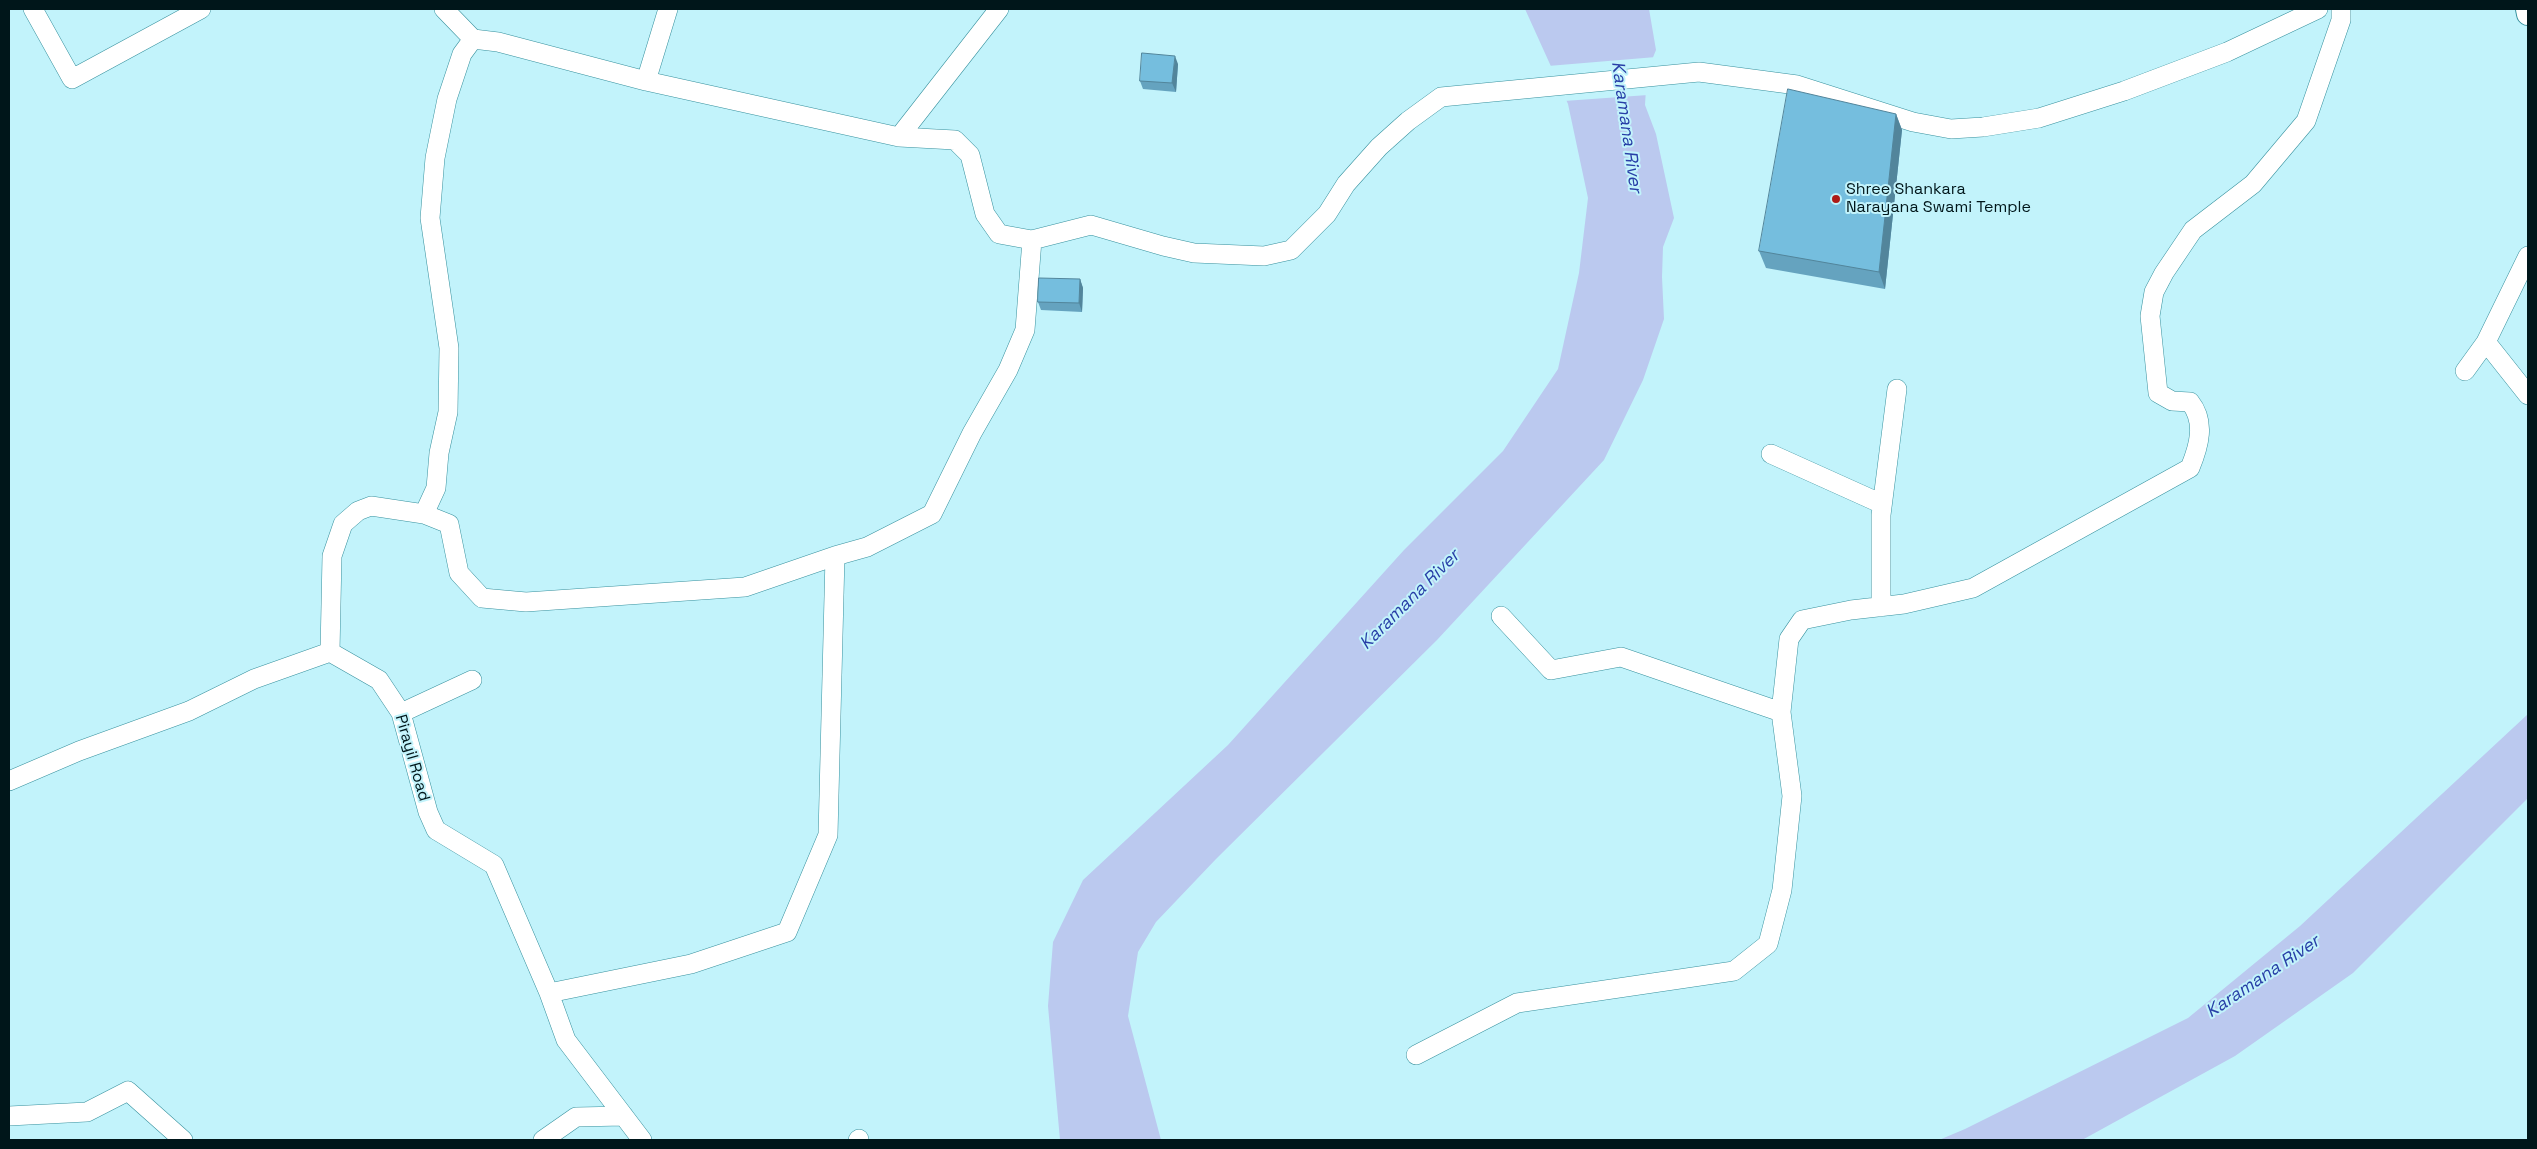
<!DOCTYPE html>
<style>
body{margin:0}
#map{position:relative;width:2537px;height:1149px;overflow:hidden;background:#c2f3fb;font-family:"Space Grotesk",sans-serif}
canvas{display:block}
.frame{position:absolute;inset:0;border:10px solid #00161a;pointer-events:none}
</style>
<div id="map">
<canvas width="2537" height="1149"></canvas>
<div class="frame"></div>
</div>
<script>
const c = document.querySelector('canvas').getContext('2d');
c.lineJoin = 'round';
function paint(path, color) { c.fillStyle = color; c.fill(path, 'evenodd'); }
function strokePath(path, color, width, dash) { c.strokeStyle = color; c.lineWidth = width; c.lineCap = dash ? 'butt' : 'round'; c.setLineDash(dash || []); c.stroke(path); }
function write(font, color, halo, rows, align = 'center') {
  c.font = font + ' "Space Grotesk",sans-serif'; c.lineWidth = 4; c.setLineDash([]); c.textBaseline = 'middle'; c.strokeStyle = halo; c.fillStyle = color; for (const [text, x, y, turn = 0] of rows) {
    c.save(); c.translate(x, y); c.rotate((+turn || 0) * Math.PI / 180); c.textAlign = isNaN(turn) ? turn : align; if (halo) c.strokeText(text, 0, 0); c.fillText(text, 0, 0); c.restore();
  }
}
const water = new Path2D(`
 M1525,9H1649L1656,50L1647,72L1645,105L1656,134L1674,218L1663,247L1662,277L1664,319L1643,380L1604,460L1437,640L1216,859L1156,922L1138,952L1128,1016L1161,1140H1060L1048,1006L1053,942L1083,880L1228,745L1404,550L1503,451L1558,369L1579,273L1588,198L1568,104Z
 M2528,714V798L2353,973L2235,1056L2082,1140H1939L1965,1129L2188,1018L2300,926Z`);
const pier = new Path2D(`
 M1656,57L1649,72L1648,95L1564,101L1548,66Z`);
const minor = new Path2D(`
 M33,9L72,79L201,9
 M444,9L473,39
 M899,137L999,9
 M1032,240L1091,225L1163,246L1194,253L1264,256L1291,250L1327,214L1346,184L1379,147L1408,121L1441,97L1699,72L1797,85L1913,122L1951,129L1983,127L2039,118L2124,91L2227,52L2318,9
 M2486,342L2528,395
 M2465,371L2486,342L2528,256
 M1771,454L1882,504
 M424,514L449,524L459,573L482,598L526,602L745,587L835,556L867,547L932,514L972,433L1008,370L1025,330L1032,240L999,234L985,214L970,155L955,140L899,137L646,81
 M1881,607V515L1897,389
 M1501,616L1551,670L1621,657L1781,712L1789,639L1802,620L1851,610L1904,604L1973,588L2190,468C2199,446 2206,422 2190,402L2172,401L2158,393L2150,316L2154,292L2164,273L2193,230L2253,184L2306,121L2341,20V9
 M330,652L332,556L343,524L358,511L371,506L424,514L436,488L439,453L448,412L449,348L430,218L435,158L447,99L462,54L473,39L498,42L646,81L668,9
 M401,713L472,680
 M9,781L79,751L189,711L254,679L330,652L379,680L401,713L428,812L436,830L494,865L549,993L566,1040L642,1140
 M549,993L691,964L787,932L828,835L835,556
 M1416,1055L1517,1003L1734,971L1768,944L1782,890L1792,796L1781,712
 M9,1116L87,1112L128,1091L183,1140
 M543,1140L576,1117L624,1116
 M858,1140L859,1139`);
const tertiary = new Path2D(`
 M2527,9L2528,14`);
const wall = new Path2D(`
 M1178,64L1176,92L1143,89L1140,81Z
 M1896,114L1902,130L1885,289L1766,268L1759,251Z
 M1080,279L1083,288L1082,312L1041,310L1038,302Z`);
const shadedWall = new Path2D(`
 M1175,56L1178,64L1176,92L1172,83Z
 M1896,114L1902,130L1885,289L1879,272Z
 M1080,279L1083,288L1082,312L1079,303Z`);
const building = new Path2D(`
 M1142,53L1175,56L1172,83L1140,81Z
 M1788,89L1896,114L1879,272L1759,251Z
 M1039,278L1080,279L1079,303L1038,302Z`);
const markers = [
 [1836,199,5,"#ad1b17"]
];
const poiNames = [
 ["Shree Shankara",1846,190],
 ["Narayana Swami Temple",1846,208]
];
const streetNames = [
 ["Pirayil Road",412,758,74]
];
const waterNames = [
 ["Karamana River",1626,127,82],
 ["Karamana River",1410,600,-45],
 ["Karamana River",2263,977,-34]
];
paint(water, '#bbc9ef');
paint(pier, '#c2f3fb');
strokePath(minor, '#37919e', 20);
strokePath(tertiary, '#37919e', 24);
strokePath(minor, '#fff', 19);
strokePath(tertiary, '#fff', 22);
paint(wall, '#65a3bf');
paint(shadedWall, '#52859b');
paint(building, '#75bede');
strokePath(building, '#52859b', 1);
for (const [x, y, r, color] of markers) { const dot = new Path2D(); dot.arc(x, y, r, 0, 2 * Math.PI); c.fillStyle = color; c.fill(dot); strokePath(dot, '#c2f3fb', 2); }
write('16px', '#00161a', '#c2f3fb', poiNames, 'left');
write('16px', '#00161a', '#c2f3fb', streetNames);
write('italic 18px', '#283fa7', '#c2f3fb', waterNames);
</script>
